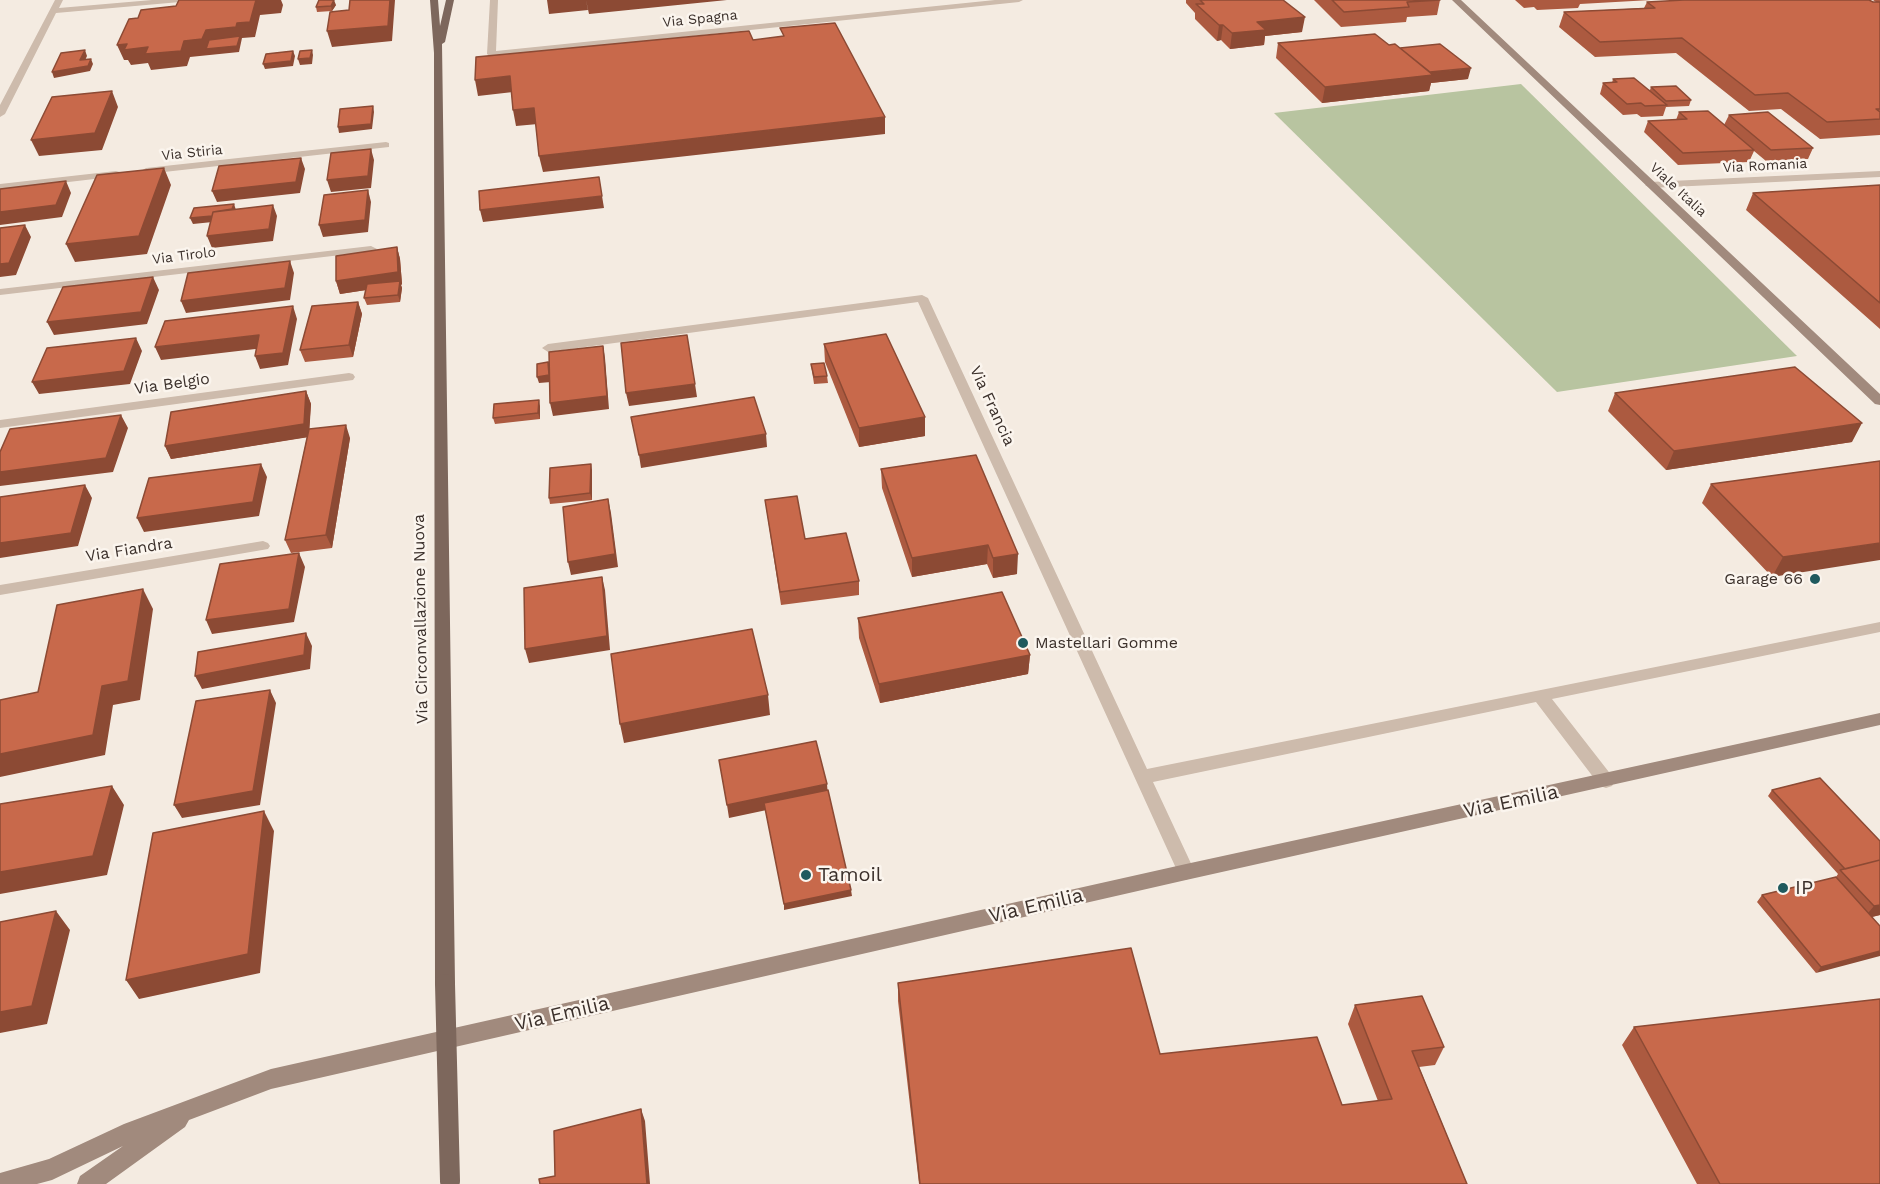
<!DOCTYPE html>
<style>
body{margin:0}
canvas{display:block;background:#f4ebe1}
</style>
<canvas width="1880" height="1184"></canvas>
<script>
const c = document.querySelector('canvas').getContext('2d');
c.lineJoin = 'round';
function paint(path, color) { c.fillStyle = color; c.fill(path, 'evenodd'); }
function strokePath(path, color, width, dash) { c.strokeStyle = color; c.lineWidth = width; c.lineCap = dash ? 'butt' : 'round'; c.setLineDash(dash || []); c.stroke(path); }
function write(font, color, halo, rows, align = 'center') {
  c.font = font + ' "Work Sans",sans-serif'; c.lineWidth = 5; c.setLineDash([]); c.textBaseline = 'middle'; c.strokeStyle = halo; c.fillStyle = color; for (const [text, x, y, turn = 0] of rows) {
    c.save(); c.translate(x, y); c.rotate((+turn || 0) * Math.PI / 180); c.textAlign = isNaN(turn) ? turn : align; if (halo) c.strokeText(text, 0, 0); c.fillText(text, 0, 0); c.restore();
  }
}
const green = new Path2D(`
 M1521,84L1797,356L1557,392L1274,113Z`);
const street = new Path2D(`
 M55,0H63L59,8L152,0H184L180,2L56,13L5,114L0,117V105Z
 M490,0H498L496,51L995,0H1023L1019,2L491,57L487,54Z
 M386,142L389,143V147L146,174L141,171L146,168Z
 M116,171L120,172V176L0,190V184Z
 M1880,171V177L1650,188L1645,185L1650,182Z
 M371,246L377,249L375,251L0,295V289Z
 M922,295L928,298L1147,769L1880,622V632L1552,699L1612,776L1615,781L1612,786L1606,788L1600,786L1536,702L1153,782L1195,872L1192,877L1186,880L1180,877L918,302L548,352L542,348L548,344Z
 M349,373L353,374L355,377L353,380L0,428V420Z
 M263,541L268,543L270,546L268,549L0,595V585Z`);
const secondary = new Path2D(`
 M1452,0H1461L1880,394V405L1875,404Z
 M1880,713V725L1186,880L271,1089L189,1120L185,1127L106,1184H77L80,1176L123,1146L52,1180L37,1184H0V1173L49,1159L124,1124L271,1069L1186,864Z`);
const primary = new Path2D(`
 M430,0H438L440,26L446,0H454L445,42L442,44L455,984L452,990L445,993L438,990L435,984L434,53Z`);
const primaryBridge = new Path2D(`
 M445,984L450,1181`);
const wall = new Path2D(`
 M1186,0H1283L1302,32L1265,36L1264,45L1230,49L1221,40L1217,41L1195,19V13L1186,3Z
 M1314,0H1440L1437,15L1407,17L1406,22L1341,27Z
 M1515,0H1651L1580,4L1578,8L1537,10L1534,7L1524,8Z
 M1873,0H1880V135L1820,139L1781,109L1749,111L1676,53L1595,57L1559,27L1564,12L1644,8L1647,2H1876Z
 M336,5L332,11L317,12L316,7Z
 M1278,43L1389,45L1400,48L1468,79L1431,83L1429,91L1322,103L1276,58Z
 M1613,79L1650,90L1651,87L1691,100L1689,106L1666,107L1663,116L1641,117L1637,114L1623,115L1600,94L1603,83H1612Z
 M1679,112L1724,125L1729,115L1813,148L1808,159L1766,161L1754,151L1749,162L1678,165L1644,132L1648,121L1676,120Z
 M1880,185V329L1746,210L1753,193Z
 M397,247L400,259L402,284L401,285L402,288L400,302L367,305L364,298L366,290L340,294L336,281Z
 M358,302L362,314L353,357L305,362L300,350Z
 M824,344L925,417V436L859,447L825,362Z
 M811,364L827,376L828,383L814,384Z
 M306,391L311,404L309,429L350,438L332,548L291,553L285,540L307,437L171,459L165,446Z
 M1615,393L1852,442L1666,470L1608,411Z
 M540,406V419L495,424L493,418Z
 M976,455L1017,574L993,578L987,564L912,577L882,488L881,469Z
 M1880,461L1772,577L1702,503L1711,484Z
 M592,470V500L550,504L549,498Z
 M765,500L805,539L859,581V595L781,605Z
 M858,618L1030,655L1028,674L880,703L859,638Z
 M1820,778L1880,915L1872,917L1816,973L1757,902L1762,895L1836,877L1838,874L1768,796L1772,790Z
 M898,983L1342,1105L1378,1101L1348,1024L1355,1005L1444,1047L1435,1065L1419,1067L1467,1184H919L898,1001Z
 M1634,1027L1880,1184H1697L1622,1045Z`);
const shadedWall = new Path2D(`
 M256,0H281L283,5L281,13L260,15L255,37L242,38L239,52L190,57L187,66L151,70L148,63L131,65L128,60H124L117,45L206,30L237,23Z
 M334,0L336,5L332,11L331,6Z
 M390,0H395L392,41L332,47L327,31Z
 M547,0H586L588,10L549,14Z
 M586,0H727L589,14Z
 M1305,17L1302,32L1265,36L1264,45L1230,49L1232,33L1257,22Z
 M1219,25H1223L1221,40L1217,41Z
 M85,50L87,56L83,65L80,60Z
 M312,50L313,55L312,64L300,65L298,59Z
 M293,51L295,56L293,66L265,69L263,64Z
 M91,59L93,64L90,71L54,78L52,72Z
 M1471,68L1468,79L1431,83L1429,91L1322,103L1325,87L1423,73Z
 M510,76L513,92L478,96L475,80Z
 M112,91L118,107L102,150L39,156L31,140Z
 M373,106L374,112L372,129L339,133L338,127Z
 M534,108L538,124L516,126L513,110Z
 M885,117V134L543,172L539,156Z
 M371,149L374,160L371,188L331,192L327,180Z
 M301,158L305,169L300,193L217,202L212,191Z
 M164,168L171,185L147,254L75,262L66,244Z
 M66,181L71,193L62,217L0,225V212Z
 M368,190L371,202L368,232L323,237L319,225Z
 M602,196L604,208L483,222L480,210Z
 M234,204L236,210L232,220L193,224L190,218Z
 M273,205L277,216L273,241L212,248L207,236Z
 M25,225L31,237L16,275L0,277V264Z
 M397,247L400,259L402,284L401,285L402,288L400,302L398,295L399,285L340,294L336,281Z
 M290,261L294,273L290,300L186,313L181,301Z
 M153,277L159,290L147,324L54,335L47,322Z
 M358,302L362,314L353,357L349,345Z
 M293,306L297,319L288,365L260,369L255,356Z
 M259,335L264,348L161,360L155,347Z
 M136,338L142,351L130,384L39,394L32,382Z
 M603,346L605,358L609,409L553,416L550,403Z
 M548,362L551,382L539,383L537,377Z
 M695,384L697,397L629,406L626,393Z
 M306,391L311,404L309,437L171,459L165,446Z
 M539,400L540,406V419L538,413Z
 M121,415L128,428L113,472L0,486V472Z
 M925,417V436L859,447V428Z
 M1862,423L1852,442L1666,470L1674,451Z
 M346,425L350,438L332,548L326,535Z
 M766,434L767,447L641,468L639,455Z
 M261,464L267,477L259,516L144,532L137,518Z
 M591,464L592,470V500L590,493Z
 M85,485L92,498L78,546L0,558V543Z
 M608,499L611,513L618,567L571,575L568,562Z
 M1880,543V560L1772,577L1783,557Z
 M988,545L987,564L912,577V558Z
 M299,553L305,567L294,622L212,634L206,620Z
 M1018,554L1017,574L993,578V558Z
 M602,577L605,590L610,650L529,663L525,649Z
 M143,589L153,609L140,700L113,705L105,755L0,777V754L102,686Z
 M306,633L312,646L310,669L202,689L195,676Z
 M1030,655L1028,674L880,703L879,684Z
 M270,690L276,703L260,805L182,818L174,805Z
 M768,695L770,715L624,743L620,724Z
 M827,784L828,797L729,818L727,805Z
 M112,786L124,805L107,875L0,894V872Z
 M264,811L274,831L260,973L139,999L126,980Z
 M851,890L852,896L784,910V904Z
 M1880,905V915L1863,919L1874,906Z
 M56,911L70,930L47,1024L0,1033V1012Z
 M1880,951V956L1816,973L1821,967Z
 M641,1109L645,1121L650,1184H647Z`);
const building = new Path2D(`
 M179,0H257H256L250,22L237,23L236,27L206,30L202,39L184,41L181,51L145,54L148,47L124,50L127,44L117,45L129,19L138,18L141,10L176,6Z
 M319,0H334L331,6L316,7Z
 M350,0H390L388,26L327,31L330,12L349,10Z
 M1200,0H1283L1305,17L1257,22L1266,30L1232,33L1223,25H1219L1196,4H1204Z
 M1332,0H1440L1407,2L1409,7L1344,12Z
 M1684,0H1869L1873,2H1880V109H1876L1880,112V119L1827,122L1788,93L1755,95L1682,38L1600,42L1564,12L1655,8L1647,2Z
 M835,23L885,117L539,156L534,108L513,110L510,76L475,80L476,57L749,31L753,40L784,36L780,28Z
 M1375,34L1389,45L1395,44L1433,75L1325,87L1278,43Z
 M240,36L237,46L206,49L209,40Z
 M1440,44L1471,68L1430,72L1400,48Z
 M85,50L80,60L91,59L88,66L52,72L61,53Z
 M312,50L310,58L298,59L300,51Z
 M293,51L291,61L263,64L266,54Z
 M1634,78L1667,105L1645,106L1641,103L1627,104L1603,83L1617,82L1613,79Z
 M1676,86L1691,100L1666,101L1651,87Z
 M112,91L95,133L31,140L52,97Z
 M373,106L371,124L338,127L340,109Z
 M1708,111L1754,150L1683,153L1648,121L1687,119L1679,112Z
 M1768,112L1813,148L1771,150L1729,115Z
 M371,149L368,176L327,180L331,153Z
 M301,158L296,182L212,191L219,166Z
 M164,168L139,236L66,244L97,175Z
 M599,177L602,196L480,210L479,191Z
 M66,181L56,205L0,212V189Z
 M1880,185V303L1753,193Z
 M368,190L365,220L319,225L324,195Z
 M234,204L232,209L213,212L212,216L190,218L194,208Z
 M273,205L269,229L207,236L213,212Z
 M25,225L9,263L0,264V228Z
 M397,247L398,272L336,281V256Z
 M290,261L285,288L181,301L188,273Z
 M153,277L141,312L47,322L63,287Z
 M400,281L398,295L364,298L367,284Z
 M358,302L349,345L300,350L312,306Z
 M293,306L283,353L255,356L259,335L155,347L165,321Z
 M886,334L925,417L859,428L824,344Z
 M687,335L695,384L626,393L621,343Z
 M136,338L124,371L32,382L47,348Z
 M603,346L607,396L550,403L549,352Z
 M548,362L549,375L537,377V364Z
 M824,363L827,376L814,377L811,364Z
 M1795,367L1862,423L1674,451L1615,393Z
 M306,391L304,424L165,446L171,412Z
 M754,397L766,434L639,455L631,417Z
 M539,400L538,413L493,418L494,404Z
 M121,415L106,458L0,472V452L10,429Z
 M346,425L326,535L285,540L309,429Z
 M976,455L1018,554L993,558L988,545L912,558L881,469Z
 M1880,461V543L1783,557L1711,484Z
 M261,464L253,502L137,518L149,478Z
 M591,464L590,493L549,498L550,468Z
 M85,485L71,533L0,543V497Z
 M797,496L805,539L846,533L859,581L780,592L765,500Z
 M608,499L615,554L568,562L563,507Z
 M299,553L289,609L206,620L220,564Z
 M602,577L607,636L525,649L524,588Z
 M143,589L128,681L102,686L93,735L0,754V700L38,692L57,605Z
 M1002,592L1030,655L879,684L858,618Z
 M752,629L768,695L620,724L611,654Z
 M306,633L304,655L195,676L198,652Z
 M270,690L253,791L174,805L196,701Z
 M816,741L827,784L727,805L719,760Z
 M1820,778L1880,841V860L1845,869L1772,790Z
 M112,786L93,856L0,872V804Z
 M828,790L851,890L784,904L764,803Z
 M264,811L248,954L126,980L153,833Z
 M1880,860V905L1874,906L1840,870Z
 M1836,877L1880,926V951L1821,967L1762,895Z
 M56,911L32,1006L0,1012V922Z
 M1131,948L1160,1054L1317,1037L1342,1105L1392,1099L1355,1005L1422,996L1444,1047L1412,1051L1467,1184H920L898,983Z
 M1880,999V1184H1720L1634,1027Z
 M641,1109L647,1184H540L539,1179L555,1176L554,1131Z`);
const markers = [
 [1815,579,6,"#1f5a5e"],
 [1023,643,6,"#1f5a5e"],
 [806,875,6,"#1f5a5e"],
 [1783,888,6,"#1f5a5e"]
];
const farStreetnames = [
 ["Via Spagna",700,19,-6],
 ["Via Stiria",192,153,-6],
 ["Via Romania",1765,166,-3],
 ["Viale Italia",1678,190,43],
 ["Via Tirolo",184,256,-7]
];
const streetNames = [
 ["Via Belgio",172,384,-8],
 ["Via Francia",992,406,65],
 ["Via Fiandra",129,550,-9],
 ["Via Circonvallazione Nuova",421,619,-91]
];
const poiNames = [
 ["Garage 66",1803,579],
 ["Mastellari Gomme",1035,643,"left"]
];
const nearStreetnames = [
 ["Via Emilia",1511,802,-12],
 ["Via Emilia",1036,906,-13],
 ["Via Emilia",562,1014,-13]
];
const nearPoinames = [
 ["Tamoil",818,875],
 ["IP",1795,888]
];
paint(green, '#b8c4a0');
paint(street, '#cdbbac');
paint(secondary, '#a18a7d');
paint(primary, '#7d675c');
strokePath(primaryBridge, '#7d675c', 20);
paint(wall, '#ac5a40');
paint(shadedWall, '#8c4a34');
paint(building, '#c8694b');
strokePath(building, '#8c4a34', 1.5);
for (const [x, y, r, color] of markers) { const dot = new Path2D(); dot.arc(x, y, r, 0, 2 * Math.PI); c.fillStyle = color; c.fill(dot); strokePath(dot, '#fbf5ee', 2); }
write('14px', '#3b302b', '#fbf5ee', farStreetnames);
write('16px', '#3b302b', '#fbf5ee', streetNames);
write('16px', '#3b302b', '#fbf5ee', poiNames, 'right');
write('20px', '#3b302b', '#fbf5ee', nearStreetnames);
write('20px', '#3b302b', '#fbf5ee', nearPoinames, 'left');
</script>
